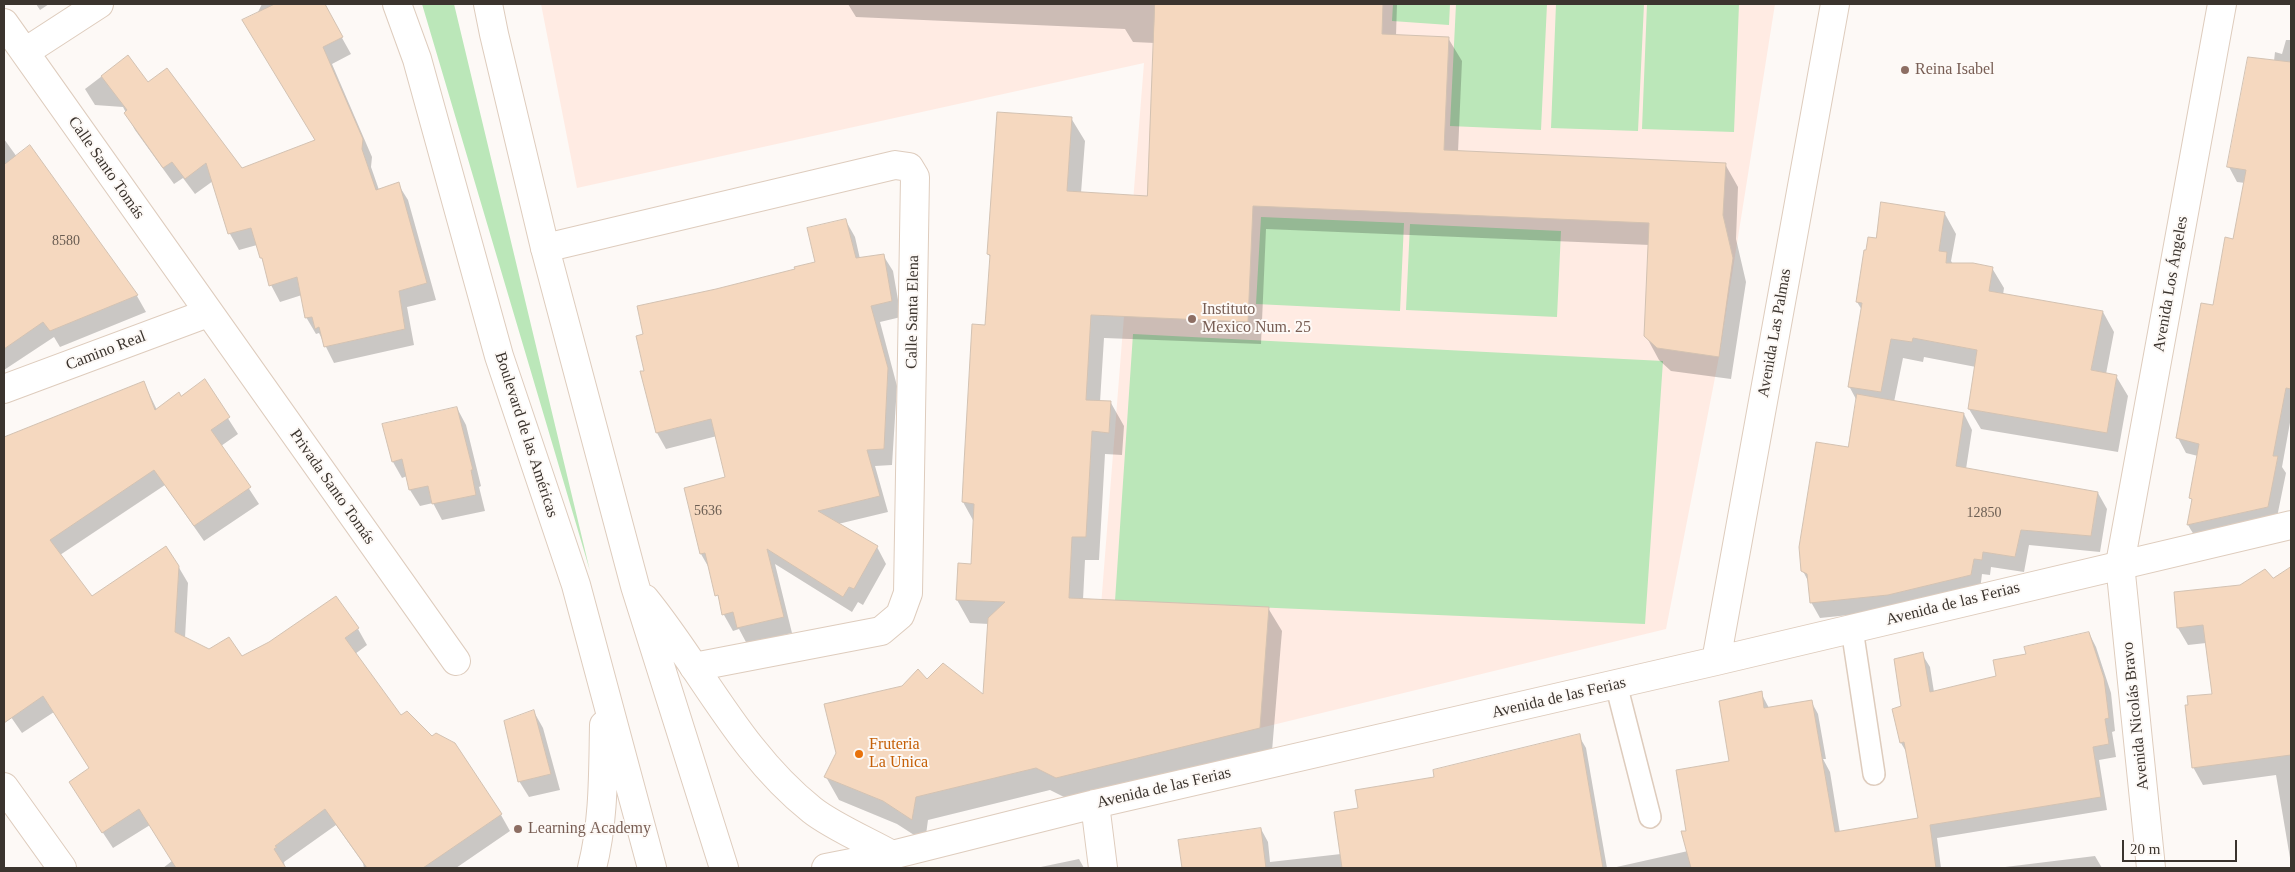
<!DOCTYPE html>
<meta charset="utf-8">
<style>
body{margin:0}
#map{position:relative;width:2295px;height:872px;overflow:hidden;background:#fdf9f6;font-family:Georgia,serif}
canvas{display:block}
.frame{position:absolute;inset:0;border:5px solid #3b342e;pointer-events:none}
.scale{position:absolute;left:2122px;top:840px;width:115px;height:22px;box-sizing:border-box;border:2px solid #3b342e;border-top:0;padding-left:6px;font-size:15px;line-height:18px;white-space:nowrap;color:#3b342e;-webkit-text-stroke:4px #fdf9f6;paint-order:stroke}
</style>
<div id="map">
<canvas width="2295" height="872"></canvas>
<div class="frame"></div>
<div class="scale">20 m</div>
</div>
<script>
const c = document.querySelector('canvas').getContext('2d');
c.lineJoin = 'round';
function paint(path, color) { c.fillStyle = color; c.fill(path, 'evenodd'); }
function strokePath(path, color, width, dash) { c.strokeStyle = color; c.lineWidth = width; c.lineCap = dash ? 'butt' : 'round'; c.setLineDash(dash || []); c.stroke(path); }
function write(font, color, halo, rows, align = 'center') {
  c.font = font + ' Georgia,serif'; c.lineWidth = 4; c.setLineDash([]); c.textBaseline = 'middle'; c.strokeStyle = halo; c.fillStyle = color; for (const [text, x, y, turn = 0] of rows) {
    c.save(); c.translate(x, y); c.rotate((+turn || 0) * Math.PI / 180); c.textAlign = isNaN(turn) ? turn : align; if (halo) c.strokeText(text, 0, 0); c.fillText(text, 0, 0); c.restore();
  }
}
const education = new Path2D(`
 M541,4H1775L1719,357L1666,629L1088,770L1144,63L577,188Z`);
const green = new Path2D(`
 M422,4H454L590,571Z
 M1393,4H1450L1449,25L1392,21Z
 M1456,4H1547L1541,130L1450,126Z
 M1556,4H1644L1638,131L1551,128Z
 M1647,4H1739L1734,132L1642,129Z
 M1261,217L1404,223L1400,311L1256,304Z
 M1410,224L1561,231L1557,317L1406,310Z
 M1133,334L1663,361L1645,624L1115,601Z`);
const shadow = new Path2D(`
 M36,4H49L40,10Z
 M262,4H323L351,54L332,64L372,157L371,167L379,190L398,184L408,200L436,300L407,307L414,345L334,363L319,333L316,334L306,317L302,295L280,302L271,285L257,245L239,250L230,234L213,181L195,194L183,178L174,184L135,130L123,107L95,105L85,89L127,57L147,84L241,169L316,141L257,14Z
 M848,4H1397L1396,36L1448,38L1462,61L1458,152L1725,164L1738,187L1736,239L1746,282L1731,379L1671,371L1659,360L1646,336L1650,245L1266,229L1261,344L1104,338L1100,402L1111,403L1124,426L1122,455L1105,454L1099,560H1085L1083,600L1268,608L1282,631L1272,751L1070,800L1050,790L928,820L925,842L897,824L839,800L826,777L927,680L984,697L989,624L970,623L957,600L973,565L974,522L963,502L986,326L991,258L988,254L1071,118L1085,141L1081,193L1148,197L1155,43L1133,42L1125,29L856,17Z
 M2286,40H2291V417L2282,467L2286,473L2276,522L2197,540L2188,525L2198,456L2186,453L2178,438L2234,240L2245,183L2237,182L2229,167L2274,61L2275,52L2282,54Z
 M4,139L17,157L30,147L137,296L146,312L60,347L54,337L4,370Z
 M1945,214L1956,234L1951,261L1953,264L1992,268L2004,288L2003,295L2103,312L2114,332L2106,374L2116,376L2128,396L2118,452L1981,429L1969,409L1976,367L1924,357L1923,362L1903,358L1894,402L1964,414L1972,430L1966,469L2098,493L2107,509L2100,552L2029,545L2024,572L1991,567L1990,575L1982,574L1980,590L1898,610L1820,618L1811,602L1809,583L1803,571L1849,448L1857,401L1849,386L1862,310L1857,302L1867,252L1877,239Z
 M846,221L855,237L860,259L883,255L893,271L901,317L880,322L897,386L892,465L875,466L888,512L838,524L877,547L886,564L863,605L858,602L852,612L775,564L792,633L747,644L739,629L733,631L724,615L709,568L701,554L727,478L717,436L666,449L657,433L642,372L796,270L817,263Z
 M204,381L238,434L221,446L259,504L204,541L165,485L60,555L92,598L178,566L188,583L185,638L209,650L242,658L358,629L367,645L355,654L401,717L501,815L510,831L456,868H364L363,863L336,825L284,862L285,868H163L172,861L150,825L113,848L80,798L90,769L54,712L22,733L4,707V455L144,383L157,410L181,397Z
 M457,408L466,425L481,486L479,487L485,511L442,520L433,503L420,506L410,490L407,476L402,478L393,462Z
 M2291,571V864L2276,775L2203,785L2193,767L2213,695L2206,643L2188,645L2178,628L2240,587L2272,579Z
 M2089,633L2096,647L2111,693L2115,731L2112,732L2116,757L2099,760L2107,810L1937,838L1941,868H1811L1800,761L1763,764L1766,868H1612L1688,851L1687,832L1730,762L1761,693L1769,708L1811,701L1818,714L1826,759H1823L1830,772L1840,833L1920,819L1907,753L1901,743L1902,707L1922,654L1930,667L1934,692L1998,677L2028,655Z
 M534,712L543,728L560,790L529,797L519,781Z
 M1579,736L1586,748L1607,868H1183L1179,841L1261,829L1268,842L1270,862L1341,854L1359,809L1435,778Z
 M2095,856L2102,868H1997Z
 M1079,859L1084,868H1036Z`);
const building = new Path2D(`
 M275,4H325L343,37L323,47L363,139L362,149L376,190L399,182L427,283L399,291L405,329L324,347L319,327L315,329L312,317L305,318L297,277L269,286L262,258H260L251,228L228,234L206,163L185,179L172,162L163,168L124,113L127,110L101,76L128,55L148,82L167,68L242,168L315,140L242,20Z
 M1155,4H1383L1382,34L1449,37L1444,150L1726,163L1723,215L1733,258L1719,357L1657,348L1644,336L1649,223L1253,206L1248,322L1091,315L1086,400L1111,401L1109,433L1092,431L1086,537H1072L1069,598L1269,607L1260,728L1056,778L1036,768L916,797L912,820L883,801L824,777L836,753L824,704L902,686L918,669L927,679L943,663L983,694L988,618L1005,602L956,600L958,563L971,564L974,504L962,502L964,463L972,324L985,325L990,255L987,254L997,112L1072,117L1067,191L1147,196Z
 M2248,57L2291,62V389L2286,388L2273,456H2278L2268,507L2187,525L2192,499L2189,498L2199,444L2176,438L2201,303L2213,305L2225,237L2233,239L2246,170L2227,167Z
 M30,145L138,295L50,331L43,322L4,349V165Z
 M1881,202L1945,212L1939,251L1947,252L1946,263H1973L1993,267L1989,291L2103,311L2091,370L2117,375L2107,433L1968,409L1977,350L1913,338L1912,342L1891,339L1881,392L1848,387L1862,303L1856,302L1864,250H1866L1868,237L1876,238Z
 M846,219L856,258L884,254L892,301L871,306L888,368L884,449L867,450L880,496L818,511L878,546L854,589L849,587L843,597L767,549L784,617L737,628L733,612L722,615L718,595L715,596L705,553L700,554L684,488L725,477L711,419L656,433L640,371H644L636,336L643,334L637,306L716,289L795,269L794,267L815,262L807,228Z
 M205,379L230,417L211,430L251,487L194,526L154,470L50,540L92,596L166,546L179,566L175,632L209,649L229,637L242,656L269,642L336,596L359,628L345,638L401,715L407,711L432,736L436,733L455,743L502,814L423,868H367L325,809L275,846L277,847L274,849L286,868H176L139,809L102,833L69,782L89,768L43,696L4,723V437L144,381L155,410L179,392L181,396Z
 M1857,394L1964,413L1956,466L2098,492L2091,536L2021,530L2015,557L1983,552L1982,560L1974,559L1971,575L1888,595L1810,603L1807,574L1801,571L1799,547L1816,442L1848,447Z
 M457,407L473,470H471L476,495L432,504L428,486L409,490L402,459L392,462L382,424Z
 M2291,567V755L2192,768L2185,705H2188L2187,696L2212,694L2203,625L2177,628L2174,592L2240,585L2265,569L2273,578Z
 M2089,632L2104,678L2109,718L2105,719L2109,744L2093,747L2101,797L1930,825L1936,868H1691L1681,831H1686L1676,770L1729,761L1719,701L1762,691L1764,708L1812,700L1835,832L1918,818L1904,742L1900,743L1892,709L1901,706L1894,659L1923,652L1930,692L1996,676L1993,660L2026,654L2024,647Z
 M534,710L551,774L518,782L504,721Z
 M1580,734L1603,868H1342L1334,812L1358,808L1355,790L1434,777L1433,770Z
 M1261,828L1266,868H1182L1178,840Z`);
const lane = new Path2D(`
 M1852,629L1874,774
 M1616,684L1650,817`);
const street = new Path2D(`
 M4,23L456,661
 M25,52L99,4
 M545,248L895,165L909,167L915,177L908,593L900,615L881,631L694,667
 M4,389L208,313
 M4,787L62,868
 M2151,868L2120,564L2222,4`);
const secondary = new Path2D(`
 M397,4L417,59L499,356L576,585L652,868
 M488,4L494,34L545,248L635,586L724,868
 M645,599C702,669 740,753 812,810C832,826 869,842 892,855
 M1716,661L1835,4
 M1095,804L1103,868
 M592,868C604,821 603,773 604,725
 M826,868L892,855L1095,804L1716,661L2291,525`);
const markers = [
 [1905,70,5,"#8d6e63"],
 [1192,319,5,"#8d6e63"],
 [859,754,5,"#e8710a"],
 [518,829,5,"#8d6e63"]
];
const numberNames = [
 ["8580",66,241],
 ["5636",708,511],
 ["12850",1984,513]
];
const educationNames = [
 ["Reina Isabel",1915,70],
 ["Instituto",1202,310],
 ["Mexico Num. 25",1202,328],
 ["Learning Academy",528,829]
];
const streetNames = [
 ["Calle Santo Tomás",106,168,55],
 ["Avenida Los Ángeles",2171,284,-80],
 ["Calle Santa Elena",913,312,-89],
 ["Avenida Las Palmas",1775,333,-80],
 ["Camino Real",106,351,-21],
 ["Boulevard de las Américas",526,435,72],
 ["Privada Santo Tomás",332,487,55],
 ["Avenida de las Ferias",1953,604,-14],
 ["Avenida de las Ferias",1559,698,-13],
 ["Avenida Nicolás Bravo",2136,716,-96],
 ["Avenida de las Ferias",1164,788,-13]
];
const foodNames = [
 ["Fruteria",869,745],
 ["La Unica",869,763]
];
paint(education, '#ffebe3');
paint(green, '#bbe7b9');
paint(shadow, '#0003');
paint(building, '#f5d8bf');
strokePath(building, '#d3c2b2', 1);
strokePath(lane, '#deccbd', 24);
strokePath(street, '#deccbd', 30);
strokePath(secondary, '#deccbd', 30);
strokePath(lane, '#fff', 21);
strokePath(street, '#fff', 28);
strokePath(secondary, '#fff', 28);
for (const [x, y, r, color] of markers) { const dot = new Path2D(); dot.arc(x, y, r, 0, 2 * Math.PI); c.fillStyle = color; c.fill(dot); strokePath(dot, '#fdf9f6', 2); }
write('14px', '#6a5d52', null, numberNames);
write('16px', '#785e54', '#fdf9f6', educationNames, 'left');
write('16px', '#3b342e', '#fdf9f6', streetNames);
write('16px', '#c56008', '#fdf9f6', foodNames, 'left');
</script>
